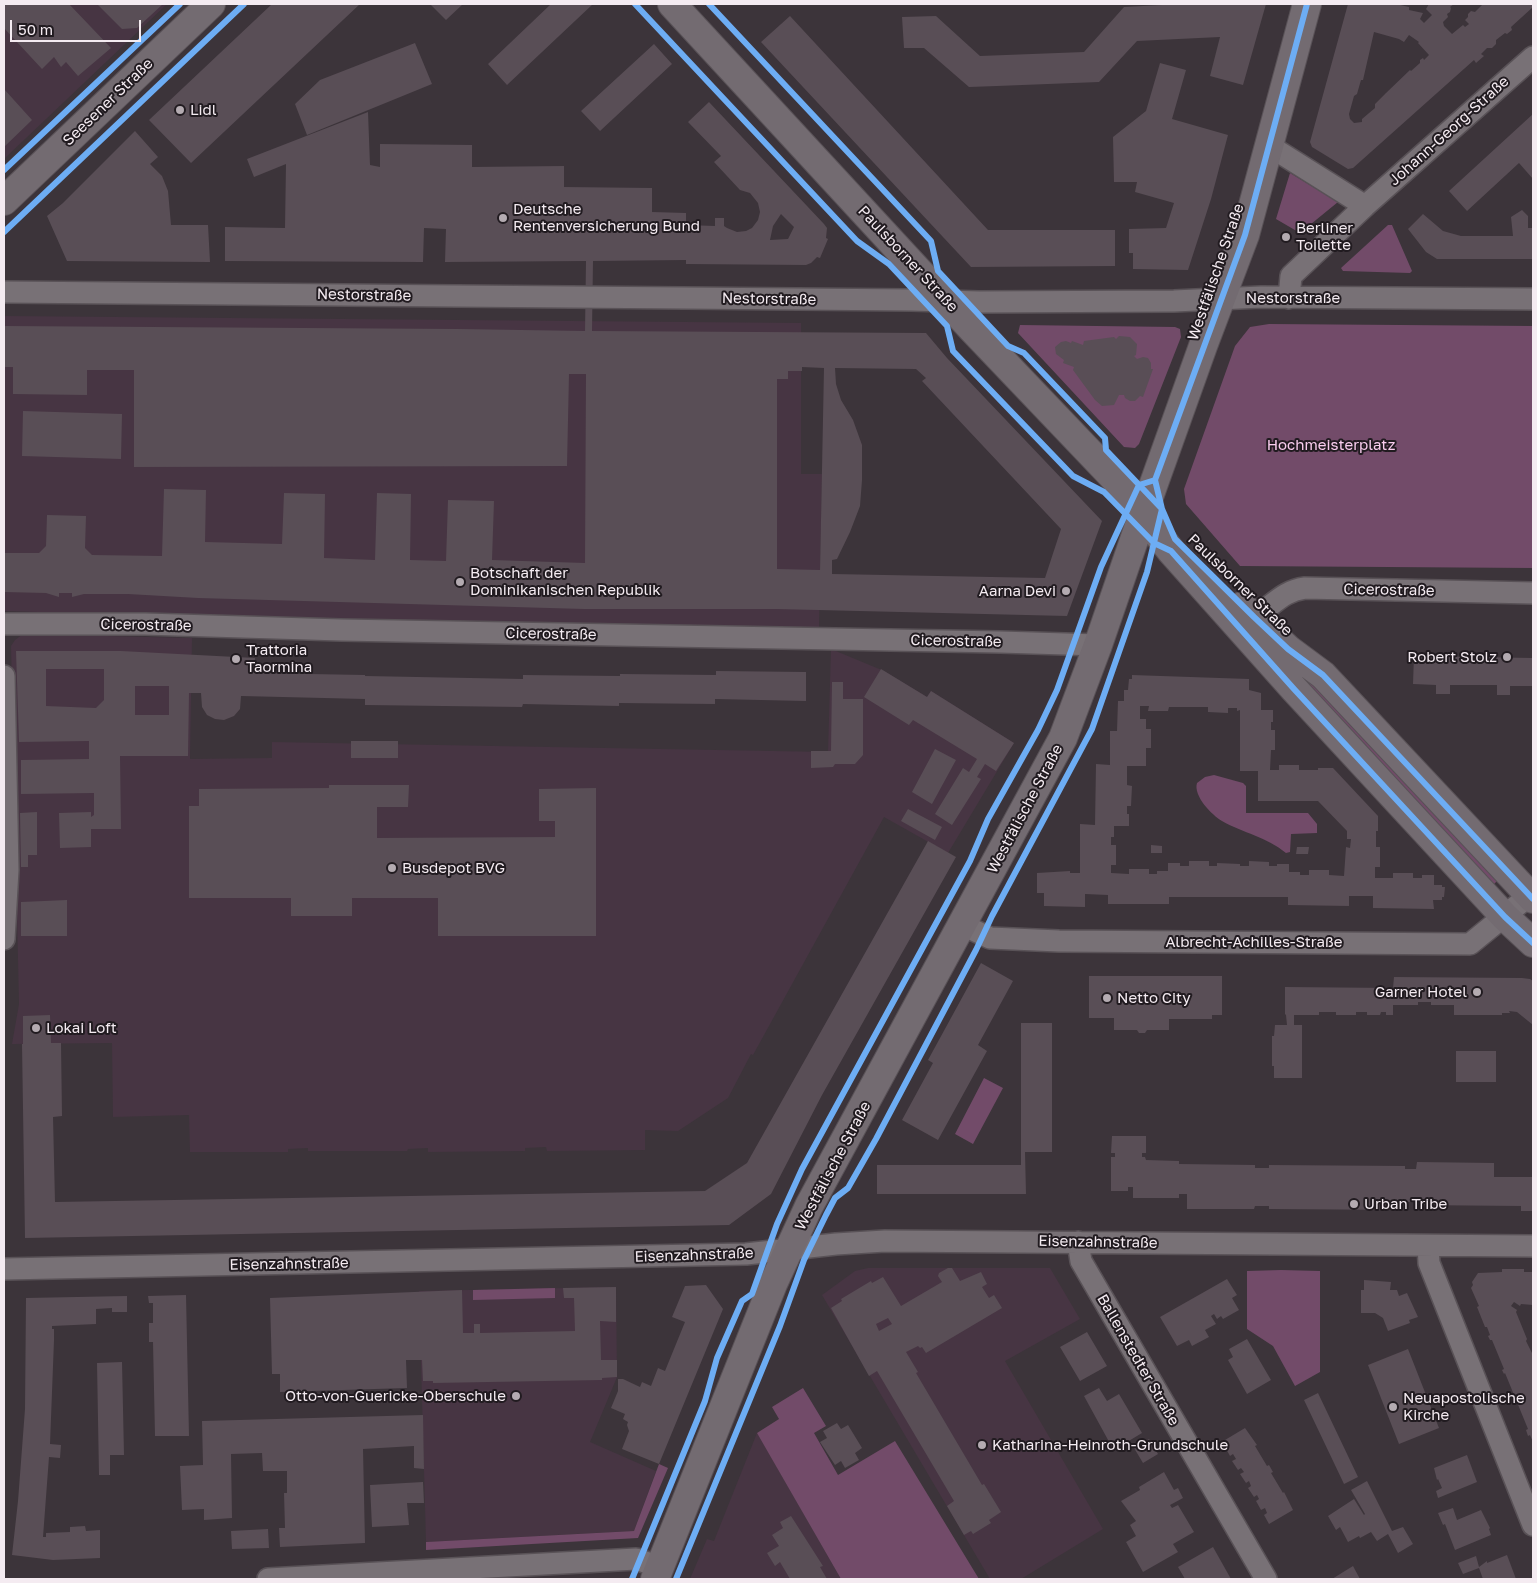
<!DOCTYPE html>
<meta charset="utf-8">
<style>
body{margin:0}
#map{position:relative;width:1537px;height:1583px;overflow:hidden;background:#3c343a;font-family:"Golos Text",sans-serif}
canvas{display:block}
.frame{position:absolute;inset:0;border:5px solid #f4ebf1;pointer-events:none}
.scale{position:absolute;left:10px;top:20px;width:131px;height:22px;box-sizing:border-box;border:2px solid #f4ebf1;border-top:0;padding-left:6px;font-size:15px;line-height:18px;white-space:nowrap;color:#f4ebf1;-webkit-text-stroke:4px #211b20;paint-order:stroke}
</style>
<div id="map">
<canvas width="1537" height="1583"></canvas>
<div class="frame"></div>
<div class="scale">50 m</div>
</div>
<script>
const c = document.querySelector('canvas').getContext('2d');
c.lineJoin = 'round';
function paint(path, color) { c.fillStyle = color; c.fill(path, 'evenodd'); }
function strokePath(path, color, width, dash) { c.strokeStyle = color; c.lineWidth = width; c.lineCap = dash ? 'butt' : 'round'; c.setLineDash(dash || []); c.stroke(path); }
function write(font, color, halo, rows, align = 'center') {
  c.font = font + ' "Golos Text",sans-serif'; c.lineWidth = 4; c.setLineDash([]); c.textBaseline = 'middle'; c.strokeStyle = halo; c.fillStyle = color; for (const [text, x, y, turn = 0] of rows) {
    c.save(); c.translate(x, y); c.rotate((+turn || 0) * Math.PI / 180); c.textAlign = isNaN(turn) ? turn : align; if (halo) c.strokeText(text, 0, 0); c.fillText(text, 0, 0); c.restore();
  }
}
const built = new Path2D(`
 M4,4H167L4,159Z
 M4,316L801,323V474H822L819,628L300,620L4,611Z
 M23,634L192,638L190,759L272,758V742L828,752L831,649L884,671L927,697L931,691L1014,743L948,853L884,817L753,1055L751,1054L728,1098L678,1131L645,1130V1150L547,1151L546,1147L525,1148V1151L428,1152V1148L408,1149L407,1151H308V1148L288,1149V1152H190L189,1115L113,1117L112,1043L12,1044L19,1004L11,646L15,640Z
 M868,1268H1050L1080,1319L1005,1361L1103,1529L1021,1579H990L822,1295L855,1271Z
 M616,1287L617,1377L590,1442L656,1471L634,1531L426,1542L419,1291Z
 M757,1433L772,1458L841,1579H690L707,1539L714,1541Z`);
const green = new Path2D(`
 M1290,173L1338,202L1300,233L1276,219Z
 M1388,225H1392L1412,271L1410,273L1343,271L1341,268Z
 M1269,324L1533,326V568L1240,566L1186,504L1184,489L1235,346L1250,327Z
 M1020,325L1175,327L1180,329L1181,337L1139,444L1135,448L1124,447L1018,333Z
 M1285,653L1500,878L1490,888L1278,659Z
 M1214,775L1243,783L1246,786V813H1308L1317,824V833L1291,834L1290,852L1286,853C1267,837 1243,833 1222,821C1212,815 1193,796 1197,783L1205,777Z
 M984,1078L1003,1088L973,1144L955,1134Z
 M1281,1270L1320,1271V1372L1295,1386L1273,1346L1247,1329V1271Z
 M555,1288V1298L473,1300V1290Z
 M803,1388L826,1426L814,1433L838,1475L895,1441L979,1579H841L757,1433L779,1419L772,1407Z
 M659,1464L668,1468L638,1538L426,1550V1542L634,1531Z`);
const building = new Path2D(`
 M4,4H69L111,48L78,76L66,62L61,67L54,57L42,69L4,28Z
 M97,4H163L137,28L122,29Z
 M272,4H360L191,163L149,120Z
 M430,4H463L446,20Z
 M551,4H593L507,85L488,64Z
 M1181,4H1266L1243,85L1210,76L1220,37L1137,41L1099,82L997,86L969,87L924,48H904L902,17L936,16L980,56L1084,52L1124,7Z
 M1348,4H1396L1409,7V10L1423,13L1420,19L1424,23L1432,15L1426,9L1429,4H1454L1450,7L1451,8L1450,12L1447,14L1448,17L1443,22L1444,26L1452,34L1463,25L1465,27L1469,24L1465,20L1468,17V14L1471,11L1475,12L1483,4H1533V7L1511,27L1512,30L1507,34L1505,33L1496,40V44L1492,48H1487L1481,54L1484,56L1476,63L1474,60L1353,168L1348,169L1312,147L1310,142ZM1374,32L1399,39L1404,42L1409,35L1419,42L1418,43L1429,55L1424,60L1423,58L1420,60V63L1411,71L1410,70L1386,93L1375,104V108L1362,119V122L1354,123L1350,119L1349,114L1354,96L1357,94L1361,80H1363Z
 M790,16L988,230H1115V266L971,267L761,42Z
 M415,43L432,84L307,135L295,104L320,80Z
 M654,44L672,64L600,131L581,111Z
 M1160,63L1186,70L1172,119L1228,135L1211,199L1188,270L1133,269V253H1129V229L1166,228L1174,203L1135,192L1137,182H1114L1113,137L1146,111Z
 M4,89L32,120L4,147Z
 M709,102L824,224L827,228L826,238L828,239L820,258L817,257L811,263L806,265L686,264V260L593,261L592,331L926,333L947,358L1102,521L1067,616L776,609H584L198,598L128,594H84L72,597V593H59V597L46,593L4,592V553H39L46,546L47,515L86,516L85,548L92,555L162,556L164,489L206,490L205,542L282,544L284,493L325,494L324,558L375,560L377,493L411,494L410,560L446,561L448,500L494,501L492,560L585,563L586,374H569L567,466L134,467V370H87V395L13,394V367H4V326L458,329L585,331L586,261L445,262L446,229L424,228L423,262L225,261V227L285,228L286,164L254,177L247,159L368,112L370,165L380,167V144L472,145V167L564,166V187L652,188V212L686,213V225L715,226V218H724V226L727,228L737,232L746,231L752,228L758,220L760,212L758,203L750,193L740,190L714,162L721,156L688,122ZM781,214L794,227L788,239L770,240L773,226ZM802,367L824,368L820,570L777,569V379H788V371H802ZM835,368L916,369L926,378L922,381L1061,529L1045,578L832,574V560L837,559L850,532L860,506L862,480V445L853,420L841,400L836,384Z
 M1533,114V179L1519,163L1467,211L1449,191Z
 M135,131L158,157L150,164L162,176L168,191L171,225H208L210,262L67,261L47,216L63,203Z
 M1522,210L1528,216V228H1533V259H1437L1426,252L1408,229L1423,214L1443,231L1461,236H1513L1511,217Z
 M1119,336L1130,337L1137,344L1136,355L1134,356L1137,359L1143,357L1148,358L1151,363V369H1153L1143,397L1140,396L1135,401H1130L1125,398L1124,395H1119L1114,405L1102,406L1095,400L1073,370L1074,367L1063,363L1064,360L1056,354L1055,347L1061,342L1066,341L1071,343L1072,341L1083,345L1084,341L1114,337L1116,339Z
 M23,411L122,414L121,459L22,456Z
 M16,651H121L255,658L254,673L365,675V676L523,679V675L620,676V674L716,675V671L806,672V701L715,699V704L619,703V706L523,704L522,707L365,705V699L241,696L240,709L234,716L224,720L215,719L207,715L202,707L201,693H189L188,756H120L121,829H91V847L60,848L59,813L91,812V817L94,815V793L21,794V760L89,759V741L19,742ZM46,669H104V700L96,708L46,706ZM135,686H169V715H135Z
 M1414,656L1533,658V686H1510V695H1497V685H1450V694H1436V685L1413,684Z
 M881,669L927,697L931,691L1014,743L996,771L985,764L977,777L981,779L952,825L935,814L963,768L969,772L977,759L913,720L909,725L864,697Z
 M1132,675L1249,679V690L1261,693V710H1273V722H1271V730H1275V750H1271L1270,770H1279V765H1299V770H1318V768H1333L1378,816V831H1376V847H1380V867H1375V878H1393V873H1413V878H1422V875H1434V885H1442V887H1445L1444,897H1442V900H1433L1434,909L1373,908V896H1349V906L1288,905V897H1169V904H1108V895L1085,894V907L1044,906V893H1037V873L1070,871V873H1080V824L1095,825L1096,764L1110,765V731H1117L1118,701H1124V690H1128L1129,679H1132ZM1140,706H1149L1148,711H1168L1169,707H1208V712L1228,713V708H1237V711L1240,710V771H1258V801H1318L1347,831V839H1351L1350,848L1346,847L1344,876L1329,875V870H1309V875H1300V872H1289V864H1277V866H1269V862L1249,861V866H1240V864L1217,863V866H1209V861H1189V866H1180V863H1168V871H1157V874H1149V869H1129V874L1111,873V865H1116V845H1111V837H1114V826H1129V814H1127V806H1131L1132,786L1127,785V766H1146V748H1151V729H1146V719H1140Z
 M832,682H843V699H863V755L855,764H835L833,767L811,768V751H831Z
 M351,741H398V758H351Z
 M935,749L956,760L932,804L912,792Z
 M329,785H409L408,807H377V838L555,837V821H539V789L596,788V936H438V898H352V916H291V898H189V806H199V789L329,788Z
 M908,809L942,827L935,840L901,821Z
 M37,812V855H28V867H21L20,813Z
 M928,841L956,857L822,1095L771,1194L729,1225L25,1238L22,1044H23V1016L50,1015L51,1043H61L62,1116L53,1117L55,1202L705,1191L747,1163Z
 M1151,845L1162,846V853H1151Z
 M1297,847H1309L1308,854H1296Z
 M67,900V936H21V902Z
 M981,963L1013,981L978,1045L987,1051L938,1140L902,1120L933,1063L928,1060Z
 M1089,976H1222V1015H1212V1019H1169V1030H1147L1145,1033H1139L1137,1030H1114V1018H1089Z
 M1394,977L1522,978L1530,979L1533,981V1025L1517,1012L1509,1011L1510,1013H1502V1015H1454V1005H1431V1002H1418V1005H1393V1015H1386V1012H1381L1380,1015H1367V1012H1356V1015H1336V1012H1319V1015H1294V1025H1302V1078H1274V1066H1272V1036H1274L1275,1025H1287L1286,1015L1285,1014V987L1393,988Z
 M1021,1023H1052V1152H1025L1026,1194H877V1165H1021Z
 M1456,1051H1496V1082H1456Z
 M1112,1136H1146V1153H1142V1157H1145L1146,1160L1179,1161V1164L1255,1165V1168H1269V1165L1405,1166V1169H1416L1417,1162L1494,1163V1177H1533V1211H1521V1206L1416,1205V1201L1406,1202L1405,1210L1269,1209V1206H1255L1254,1209H1187V1194H1179V1198H1133V1187H1128V1191H1111V1157H1115V1153H1111Z
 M948,1268H952L960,1281L981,1272L987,1284L982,1287L989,1298L994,1295L1002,1308L926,1353L922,1347L920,1348L918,1346L906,1352L918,1372L916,1373L982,1485L984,1484L1001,1512L989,1520L991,1523L973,1534L971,1531L964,1535L947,1506L954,1501L877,1371L869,1376L831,1308L842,1301L841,1299L871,1281L872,1283L883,1277L901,1306L942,1282L938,1276L939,1273ZM888,1318L892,1324L879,1331L876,1324Z
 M1502,1269H1524V1272H1533V1305L1521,1304L1520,1306L1514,1302L1511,1306L1517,1310L1516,1312L1527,1339L1526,1341L1533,1355V1442L1530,1435L1528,1436L1526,1430L1528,1429L1505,1373L1504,1374L1502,1370L1504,1369L1492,1340H1490L1488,1336L1490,1335L1487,1327H1485L1477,1307L1479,1306L1471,1288L1473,1285L1472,1282L1478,1273L1502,1272Z
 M1227,1279L1237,1295L1232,1298L1239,1310L1223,1319L1221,1316L1217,1319L1214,1314L1211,1316L1216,1324L1205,1330L1209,1337L1192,1346L1189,1340L1177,1346L1160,1317Z
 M1364,1280L1391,1282L1390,1290H1397L1399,1296L1407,1293L1418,1317L1409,1320L1410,1323L1388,1331L1383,1318L1375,1313H1361V1290H1364Z
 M706,1285L723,1309L659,1464L622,1449L629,1431L627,1425L628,1422L623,1419L625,1414L611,1408L618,1391V1379H623L640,1387L642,1382L651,1386L658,1368L665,1371L685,1322L672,1317L685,1286Z
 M616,1287V1322L600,1321L601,1360H617V1377L602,1378V1380L433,1383V1381H423L422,1360H406L407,1388L280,1392V1374H272L270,1298L462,1290L463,1333H474V1324H480V1333L575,1331L574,1298H564L563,1288Z
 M186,1295L189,1436H155L153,1342H149V1323H153V1303H149L148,1296Z
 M127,1296V1312H112V1308L96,1309V1324L52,1326V1329H54V1340L50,1444L61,1445L60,1458L49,1457L43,1537H46V1533L70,1532V1527L85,1526L86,1531L100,1530V1558L53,1560L12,1555L18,1501L25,1409L26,1298Z
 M1087,1332L1107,1366L1080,1381L1060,1347Z
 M1247,1339L1271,1380L1247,1394L1228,1360L1233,1357L1229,1349Z
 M1408,1349L1439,1428L1399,1444L1368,1365Z
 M122,1362L124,1455H110V1475H99L97,1363Z
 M1099,1388L1107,1401L1119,1394L1142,1433L1127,1442L1125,1448L1121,1449L1117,1447L1113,1449L1084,1396Z
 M1318,1393L1358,1477L1344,1484L1304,1400Z
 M423,1415L424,1469L414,1468V1446L363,1449L365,1543L280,1547L279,1528H285L284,1493H287V1471H263L262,1453L231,1454L232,1518L204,1520V1509L182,1510L180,1466L203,1465L202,1421Z
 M837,1423L841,1429L848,1425L862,1448L855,1453L859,1460L845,1468L841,1461L835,1465L820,1442L827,1438L823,1431Z
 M1245,1428L1257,1445L1255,1446L1267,1466L1269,1465L1273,1472L1271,1473L1283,1493L1284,1492L1293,1510L1269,1524L1264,1515L1267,1513L1265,1508L1261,1510L1256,1501L1259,1499L1257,1495L1254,1497L1248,1488L1251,1486L1249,1481L1246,1483L1240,1474L1244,1472L1241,1468L1238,1470L1232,1461L1236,1459L1233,1454L1230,1456L1225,1447L1228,1445L1225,1440Z
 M1149,1439L1158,1454L1143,1463L1134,1448Z
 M1467,1455L1477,1482L1438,1498L1436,1491L1442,1488L1438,1479L1437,1480L1434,1468Z
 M1164,1472L1174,1490L1178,1488L1183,1498L1170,1505L1172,1508L1178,1505L1194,1532L1173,1544L1178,1552L1143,1572L1126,1542L1136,1536L1130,1525L1136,1521L1121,1501L1140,1490L1139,1487Z
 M1367,1481L1392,1531L1403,1527L1413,1544L1398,1553L1388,1534L1377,1541L1371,1532L1360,1538L1359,1536L1348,1542L1340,1527L1336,1530L1328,1516L1354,1499L1364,1515L1365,1514L1351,1490Z
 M423,1482L424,1503H407L409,1525L372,1527L370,1485Z
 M1453,1508L1457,1520L1481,1510L1490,1528L1489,1529L1491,1535L1455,1550L1445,1524L1443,1525L1438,1513Z
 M791,1516L823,1566L820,1567L827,1579H790L780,1562L775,1566L767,1553L779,1546L772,1535L783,1528L780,1522Z
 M268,1529L269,1548L232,1549L231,1531Z
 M1213,1547L1231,1579H1185L1178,1567Z
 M1507,1555L1516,1579H1483L1479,1568L1463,1574L1458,1563L1476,1556L1479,1567L1487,1561V1563Z
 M1353,1566L1360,1579H1332Z`);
const street = new Path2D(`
 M1268,145L1365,206
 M4,292L911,300L979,302L1174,301L1261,297L1533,299
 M1289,298L1291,276L1365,206L1533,57
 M1254,617C1273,606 1282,591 1305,588L1533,593
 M4,624H145L341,630L1000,642L1098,645
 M4,676L8,870L4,939
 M963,925L990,938L1059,941L1470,944L1530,895
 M1078,1242L1081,1261L1266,1579
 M1428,1246L1429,1263L1533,1525
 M4,1269L746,1254L836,1244L885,1241L1533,1246
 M268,1579L636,1559L660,1567`);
const secondary = new Path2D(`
 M672,4L972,329L1115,479L1171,551L1294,689L1505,917L1533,943
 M4,201L211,4
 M1242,606L1288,649L1323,675L1533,899
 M655,1579L773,1284L809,1206L1063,738L1098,645L1143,514L1203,346L1245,235L1307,4`);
const cycleway = new Path2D(`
 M635,4L857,241L889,264L947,326L953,351L1073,476L1104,492L1154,543L1171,551L1294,689L1505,917L1533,943
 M709,4L931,241L938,271L1008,346L1024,353L1105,438L1106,450L1162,509L1175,539L1254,617L1288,649L1323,675L1533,899
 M4,170L180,4
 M4,232L244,4
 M1155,480L1245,235L1307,4
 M632,1579L705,1401L717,1358L742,1301L752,1294L777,1224L802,1169L970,861L988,819L1038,730L1057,690L1101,567L1139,485L1155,480
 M676,1579L780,1326L804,1260L826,1215L835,1198L848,1188L876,1139L976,950L992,916L1092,729L1147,572L1162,509L1155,480`);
const markers = [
 [180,110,5,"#b4abb1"],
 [503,218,5,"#b4abb1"],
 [1286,237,5,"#b4abb1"],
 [460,582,5,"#b4abb1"],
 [1066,591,5,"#b4abb1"],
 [1507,657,5,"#b4abb1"],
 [236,659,5,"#b4abb1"],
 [392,868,5,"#b4abb1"],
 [1477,992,5,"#b4abb1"],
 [1107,998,5,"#b4abb1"],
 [36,1028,5,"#b4abb1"],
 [1354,1204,5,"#b4abb1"],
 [516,1396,5,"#b4abb1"],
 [1393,1407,5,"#b4abb1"],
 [982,1445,5,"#b4abb1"]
];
const streetNames = [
 ["Seesener Straße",108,102,-44],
 ["Johann-Georg-Straße",1449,131,-42],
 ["Paulsborner Straße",908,259,47],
 ["Westfälische Straße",1216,272,-71],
 ["Nestorstraße",364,295,1],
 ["Nestorstraße",1293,298],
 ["Nestorstraße",769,299,1],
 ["Paulsborner Straße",1240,585,44],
 ["Cicerostraße",1389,590,1],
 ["Cicerostraße",146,625,1],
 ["Cicerostraße",551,634,1],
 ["Cicerostraße",956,641,1],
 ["Westfälische Straße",1025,809,-62],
 ["Albrecht-Achilles-Straße",1254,942],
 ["Westfälische Straße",833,1166,-62],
 ["Eisenzahnstraße",1098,1242,1],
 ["Eisenzahnstraße",694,1255,-2],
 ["Eisenzahnstraße",289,1264,-1],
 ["Ballenstedter Straße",1138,1360,60]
];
const poiNames = [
 ["Lidl",190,110],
 ["Deutsche",513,209],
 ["Rentenversicherung Bund",513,226],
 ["Berliner",1296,228],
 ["Toilette",1296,245],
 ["Botschaft der",470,573],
 ["Dominikanischen Republik",470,590],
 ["Aarna Devi",1056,591,"right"],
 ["Trattoria",246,650],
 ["Taormina",246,667],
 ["Robert Stolz",1497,657,"right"],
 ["Busdepot BVG",402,868],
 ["Garner Hotel",1467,992,"right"],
 ["Netto City",1117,998],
 ["Lokai Loft",46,1028],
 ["Urban Tribe",1364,1204],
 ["Otto-von-Guericke-Oberschule",506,1396,"right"],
 ["Neuapostolische",1403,1398],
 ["Kirche",1403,1415],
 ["Katharina-Heinroth-Grundschule",992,1445]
];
const parkNames = [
 ["Hochmeisterplatz",1331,445]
];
paint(built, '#473543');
paint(green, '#724b69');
paint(building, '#594e56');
strokePath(street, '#595257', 24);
strokePath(secondary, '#595257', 30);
strokePath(street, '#787176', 21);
strokePath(secondary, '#736b71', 28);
strokePath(cycleway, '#6dadf4', 6);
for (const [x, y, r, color] of markers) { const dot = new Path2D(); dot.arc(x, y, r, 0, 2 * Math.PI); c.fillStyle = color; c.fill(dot); strokePath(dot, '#211b20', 2); }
write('15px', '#f4ebf1', '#211b20', streetNames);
write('15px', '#f4ebf1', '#211b20', poiNames, 'left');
write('15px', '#f9cdee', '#211b20', parkNames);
</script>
